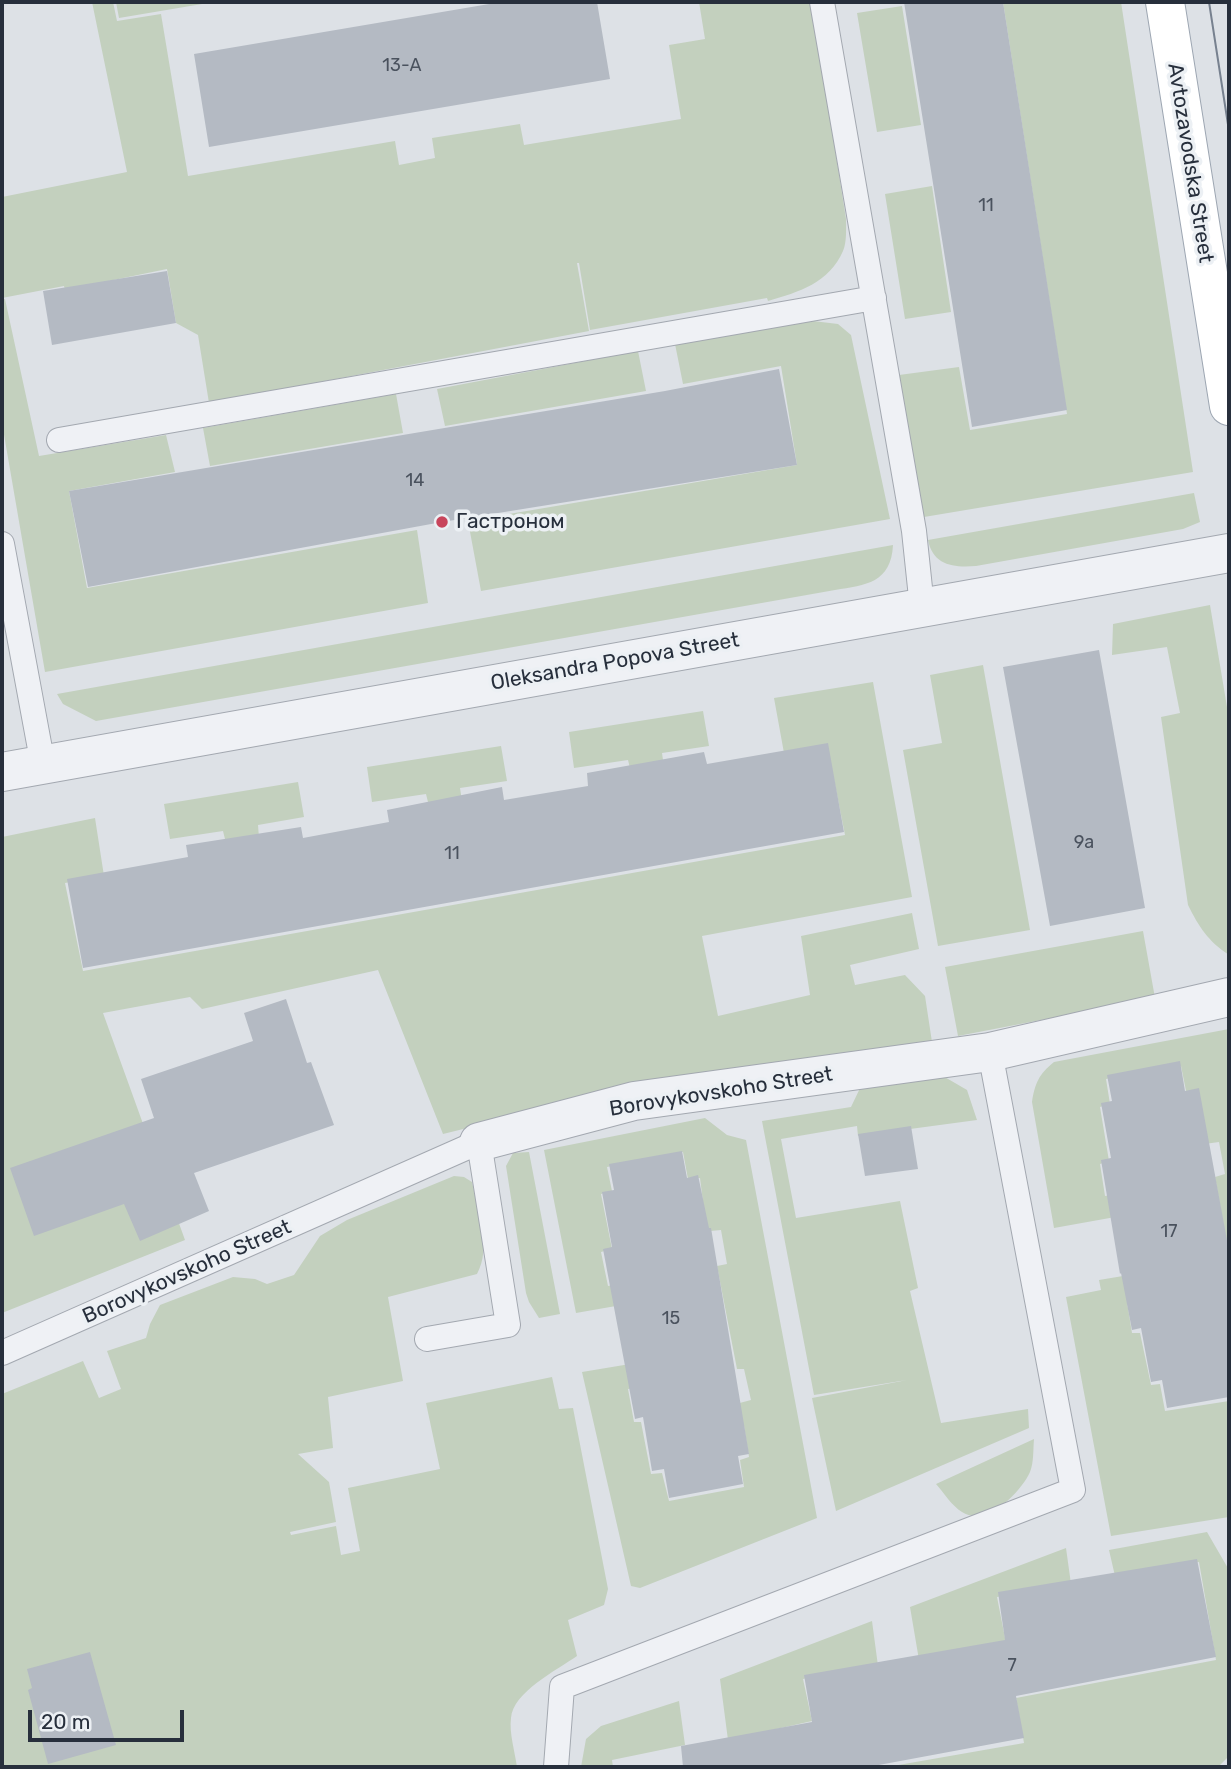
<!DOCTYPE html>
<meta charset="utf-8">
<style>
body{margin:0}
#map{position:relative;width:1231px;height:1769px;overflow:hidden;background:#dde1e6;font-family:Rubik,sans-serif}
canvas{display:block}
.frame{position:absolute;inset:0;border:4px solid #272f3c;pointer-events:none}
.scale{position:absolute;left:28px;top:1710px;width:156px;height:32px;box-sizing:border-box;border:4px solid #272f3c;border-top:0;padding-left:9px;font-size:21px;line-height:24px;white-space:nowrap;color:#272f3c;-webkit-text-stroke:5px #ecf0f4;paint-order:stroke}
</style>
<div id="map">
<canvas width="1231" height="1769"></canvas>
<div class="frame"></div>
<div class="scale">20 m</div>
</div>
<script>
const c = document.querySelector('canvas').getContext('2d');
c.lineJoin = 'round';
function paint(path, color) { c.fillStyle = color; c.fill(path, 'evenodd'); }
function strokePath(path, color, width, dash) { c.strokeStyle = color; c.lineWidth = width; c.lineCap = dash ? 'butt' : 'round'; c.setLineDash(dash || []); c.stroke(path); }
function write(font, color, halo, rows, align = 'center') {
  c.font = font + ' Rubik,sans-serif'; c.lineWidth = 7; c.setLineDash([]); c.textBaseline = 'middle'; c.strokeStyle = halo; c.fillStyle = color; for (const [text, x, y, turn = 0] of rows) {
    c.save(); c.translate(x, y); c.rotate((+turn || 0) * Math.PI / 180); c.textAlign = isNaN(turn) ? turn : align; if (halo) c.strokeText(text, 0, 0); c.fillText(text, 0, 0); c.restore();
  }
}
const green = new Path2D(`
 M92,2H113L117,21L161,14L188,176L395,141L399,165L435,158L432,138L520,124L524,145L681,119L669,45L705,39L699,2H812L846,219C846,228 847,242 843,251C829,283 799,292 768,301L767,298L590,330L579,263H577L589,331L209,403L198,335L176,323L167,269L65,290L64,286L2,298V197L127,172Z
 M116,2H214L119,18Z
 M1003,2H1121L1193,472L924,517L899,375L959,367L970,430L1067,414Z
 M902,6L921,125L877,132L857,13Z
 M932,186L951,312L905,319L885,194Z
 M5,299L39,456L166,435L175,472L69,491L87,588L417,530L428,603L45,672L2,423V300Z
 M813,321L838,324L851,335L890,519L481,591L468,521L797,465L781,366L683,384L675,344Z
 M638,351L646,391L445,426L437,389Z
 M396,394L403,433L210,466L203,428Z
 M1194,493L1200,522L1183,529L976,566C953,568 933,565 928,540Z
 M893,545C891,583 866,585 835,590L96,721L63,704L57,694Z
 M1210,605L1229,719V955C1208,941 1199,927 1188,905L1161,717L1180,713L1167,647L1112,655L1113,624Z
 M983,665L1030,930L938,946L903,750L942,743L930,675Z
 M873,682L912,897L702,936L718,1016L810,995L801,936L912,913L919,949L850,965L855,985L905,975L925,996L932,1042L540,1110L443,1134L378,970L202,1009L190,997L103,1013L185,1240L2,1313V837L95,818L104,876L65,883L83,971L845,835L827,744L784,753L774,698Z
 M703,711L709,746L662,753L664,767L631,772L628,760L574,768L569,732Z
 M501,746L507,781L460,788L462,801L429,806L426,794L372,802L367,767Z
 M298,782L304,817L258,825L259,838L226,843L223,831L170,839L164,804Z
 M1143,931L1155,998L958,1036L945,967Z
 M1229,1029V1255L1215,1177L1225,1174L1219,1142L1197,1145L1181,1066L1106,1079L1110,1104L1100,1107L1109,1161L1100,1164L1105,1196L1128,1192L1132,1214L1054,1228L1032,1102C1035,1083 1039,1074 1054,1062Z
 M943,1076L967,1090L977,1120L858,1136L857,1126L781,1139L796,1218L900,1201L918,1288L910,1291L941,1423L1028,1409L1029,1428L836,1511L812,1398L907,1380L814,1395L762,1121L851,1107L862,1084Z
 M705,1118L727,1135L746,1140L817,1518L640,1588L631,1586L582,1372L642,1362L646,1386L628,1389L634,1422H641L651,1474L662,1473L669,1501L744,1487L740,1460L749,1457L744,1426L732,1405L751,1400L744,1369H737L717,1266L727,1264L721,1230L699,1232L704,1210L700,1178L688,1179L683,1152L607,1167L612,1191L601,1194L612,1249L601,1252L608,1286L629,1282L633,1303L576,1313L544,1150Z
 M529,1152L560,1314L539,1318L529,1302L526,1293L506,1166L513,1153Z
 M454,1176L464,1177L472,1182C478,1211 492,1247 477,1274L388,1297L403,1381L328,1397L333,1448L298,1454L329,1482L336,1522L290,1532L291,1535L336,1526L341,1555L360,1551L348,1488L440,1469L426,1403L552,1377L559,1409L573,1408L608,1589L604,1605L568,1620L577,1656C557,1670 513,1692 511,1718C509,1733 515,1752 517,1767H2V1394L83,1361L99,1398L121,1389L107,1351L146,1338L150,1324L160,1305L233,1277L255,1279L267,1284L294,1275L320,1236L347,1220Z
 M1141,1273L1127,1302L1132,1333H1140L1151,1385L1160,1384L1165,1411L1229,1401V1517L1111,1536L1066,1297L1101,1290L1099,1280Z
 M1034,1439C1033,1450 1034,1462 1030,1472C1021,1492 986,1528 962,1512C952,1506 944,1493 936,1484Z
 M1207,1532L1229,1570V1756L1218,1767H887L1024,1743L1016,1698L1216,1660L1199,1562L1115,1576L1109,1550Z
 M1066,1548L1071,1584L997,1597L1006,1643L919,1660L910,1607Z
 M872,1621L878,1666L803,1679L812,1721L728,1740L720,1679Z
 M679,1701L685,1745L612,1760L613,1767H581L586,1739L601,1726Z`);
const building = new Path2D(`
 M501,2H597L610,79L209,147L194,54Z
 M904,2H1003L1067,410L972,427Z
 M167,271L176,323L52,345L43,291Z
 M779,369L797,465L442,522L88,587L69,491L665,391Z
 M1099,650L1145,908L1050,926L1003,667Z
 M828,743L844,832L83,968L67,879L188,857L186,845L301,827L303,838L389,822L387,810L502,787L504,800L588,786L587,773L704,752L707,764Z
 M286,999L307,1063L311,1062L334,1125L194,1173L209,1211L140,1241L124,1204L34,1236L10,1168L154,1118L141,1079L253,1041L244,1013Z
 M1180,1061L1185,1091L1199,1088L1229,1251V1397L1167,1408L1162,1380L1151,1382L1141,1328L1132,1330L1121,1273L1120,1274L1101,1160L1111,1158L1101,1103L1112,1101L1107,1075Z
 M911,1126L918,1169L865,1176L858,1134Z
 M682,1151L687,1178L698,1175L709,1228H711L749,1454L738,1456L743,1484L669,1498L664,1469L652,1471L643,1417L635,1419L603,1249L612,1247L602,1192L614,1190L609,1164Z
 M1197,1559L1216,1657L1016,1696L1024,1738L868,1767H683L681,1746L812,1722L804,1675L1005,1640L998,1592Z
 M90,1652L116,1745L48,1764L28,1690L32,1688L27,1669Z`);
const lane = new Path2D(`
 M822,2L914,531L922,607
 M59,440L874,298
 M2,544L43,765
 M2,1353L479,1142L508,1325L427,1339
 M556,1767L562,1687L1073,1490L990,1052`);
const street = new Path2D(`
 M2,772L1229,553
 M479,1142L634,1101L990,1052L1229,997`);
const primary = new Path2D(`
 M1165,2L1229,406`);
const tram = new Path2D(`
 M1209,2L1229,131`);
const markers = [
 [442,522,7,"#c8455c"]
];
const numberNames = [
 ["13-А",402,66],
 ["11",986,206],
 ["14",415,481],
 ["9а",1084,843],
 ["11",452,854],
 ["17",1169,1232],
 ["15",671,1319],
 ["7",1012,1666]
];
const streetNames = [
 ["Avtozavodska Street",1190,163,81],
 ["Oleksandra Popova Street",615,662,-10],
 ["Borovykovskoho Street",721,1092,-9],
 ["Borovykovskoho Street",187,1272,-24]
];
const poiNames = [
 ["Гастроном",456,522]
];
paint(green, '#c3d0be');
paint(building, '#b4bac3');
strokePath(lane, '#a3a8b0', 26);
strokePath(street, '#a3a8b0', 40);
strokePath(primary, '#9da6b2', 40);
strokePath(lane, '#eff1f5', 24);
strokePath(street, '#eff1f5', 38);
strokePath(primary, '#fff', 38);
strokePath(tram, '#77818f', 2);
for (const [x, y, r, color] of markers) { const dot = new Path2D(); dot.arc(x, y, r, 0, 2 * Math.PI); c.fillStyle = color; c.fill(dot); strokePath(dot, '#ecf0f4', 2.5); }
write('18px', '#4a525e', null, numberNames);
write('21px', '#272f3c', '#ecf0f4', streetNames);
write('21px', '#272f3c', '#ecf0f4', poiNames, 'left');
</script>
